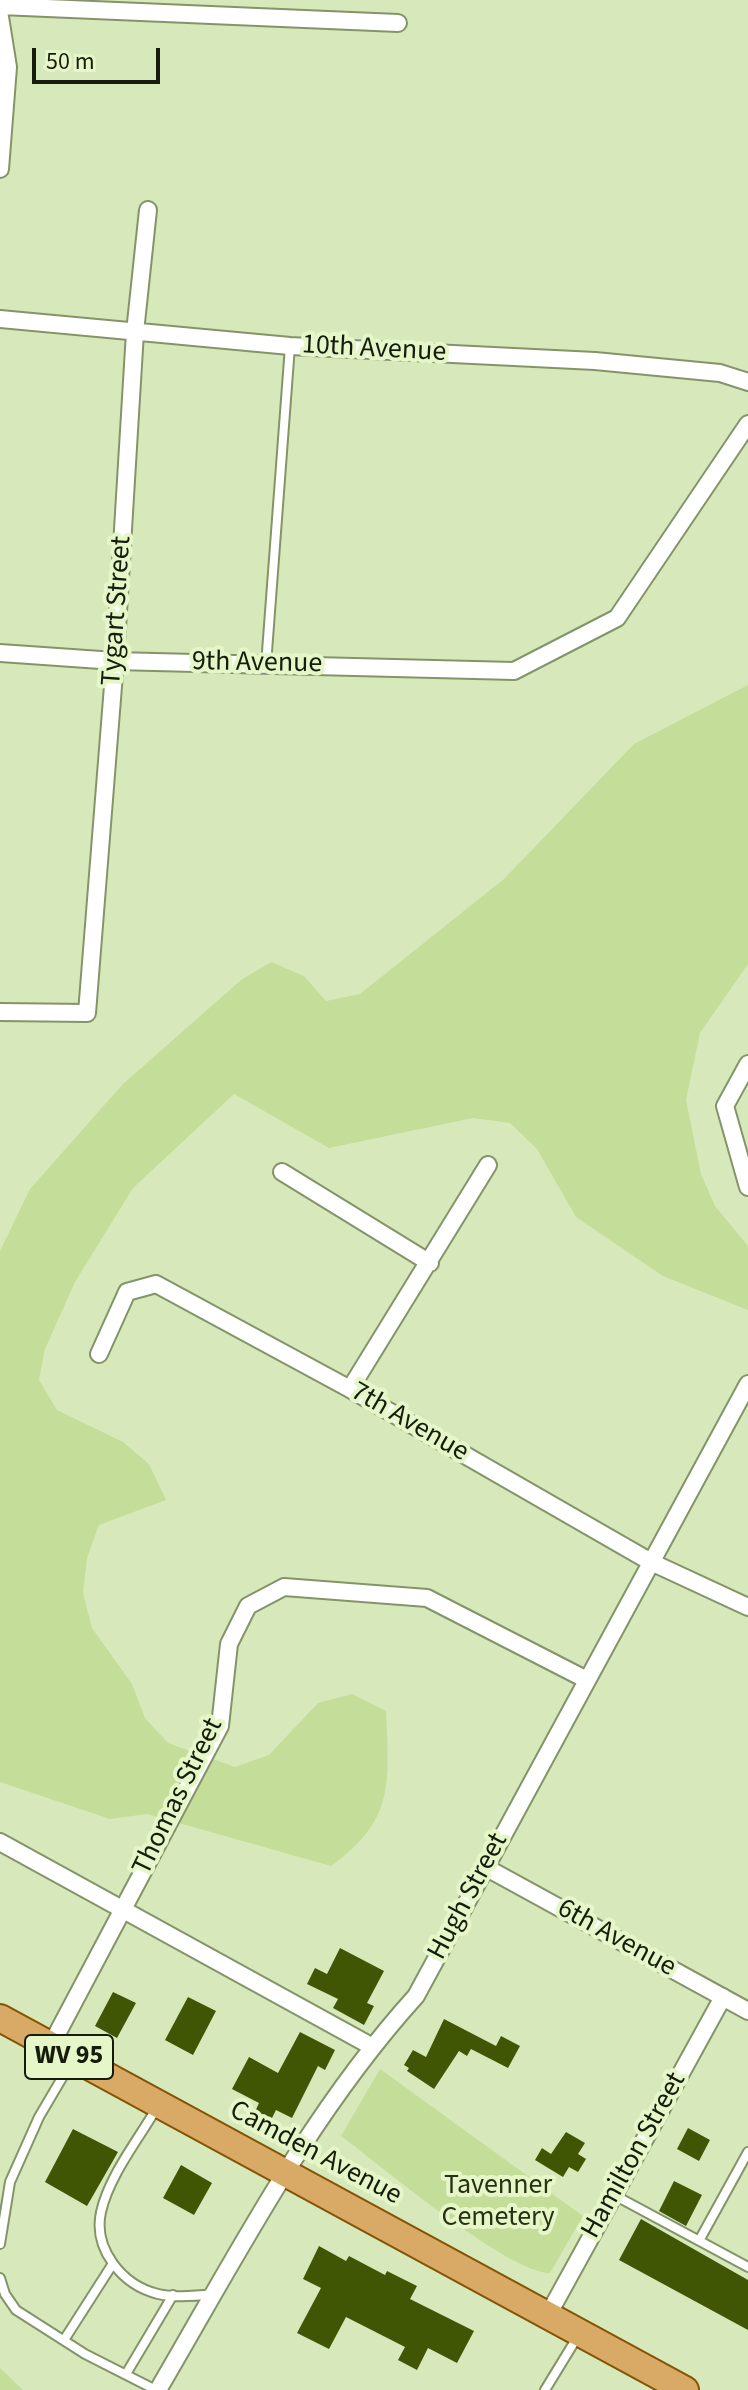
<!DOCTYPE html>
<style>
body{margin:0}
#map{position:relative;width:748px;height:2390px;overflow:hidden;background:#d7e9bb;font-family:"Source Sans 3",sans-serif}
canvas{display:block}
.scale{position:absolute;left:32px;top:48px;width:128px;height:36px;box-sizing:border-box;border:4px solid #161c0b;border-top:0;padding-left:10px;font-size:24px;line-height:28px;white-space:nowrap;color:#161c0b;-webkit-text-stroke:6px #e5f6c8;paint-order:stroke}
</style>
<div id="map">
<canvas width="748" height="2390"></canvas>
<div class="scale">50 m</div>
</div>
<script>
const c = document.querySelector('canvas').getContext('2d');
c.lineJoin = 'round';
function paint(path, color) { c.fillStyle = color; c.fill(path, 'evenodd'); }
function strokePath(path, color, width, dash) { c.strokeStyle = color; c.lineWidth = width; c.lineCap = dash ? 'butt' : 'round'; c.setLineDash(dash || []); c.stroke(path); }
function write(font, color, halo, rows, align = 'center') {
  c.font = font + ' "Source Sans 3",sans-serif'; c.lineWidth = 8; c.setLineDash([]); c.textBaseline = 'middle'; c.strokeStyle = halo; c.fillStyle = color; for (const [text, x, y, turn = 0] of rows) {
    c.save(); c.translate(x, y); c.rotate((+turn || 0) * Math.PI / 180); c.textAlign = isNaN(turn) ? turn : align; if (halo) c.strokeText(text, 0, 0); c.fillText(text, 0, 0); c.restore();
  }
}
const green = new Path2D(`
 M748,685V964L700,1033L686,1100L701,1174L715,1206L748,1246V1310L663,1276L576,1217L537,1149L510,1123L473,1118L329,1148L234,1094L133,1188L75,1282L45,1349L39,1380L57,1410L123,1442L149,1464L166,1500L99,1525L87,1558L83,1593L92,1628L132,1684L145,1718L168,1743L235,1767L269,1755L318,1703L352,1694L386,1711C389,1783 395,1820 331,1866L147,1814L110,1819L0,1782V1251L30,1189L123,1084L241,980L271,962L304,976L326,1001L360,994L504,879L634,744Z
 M380,2069L583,2216L550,2273C508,2273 380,2165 341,2136Z
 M0,2368L23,2390H0Z`);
const building = new Path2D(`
 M340,1948L384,1971L367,2003L374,2006L364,2025L333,2008L338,1999L307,1984L315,1968L327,1974Z
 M113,1992L136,2003L117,2038L95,2026Z
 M188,1997L216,2011L193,2055L165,2040Z
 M444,2019L496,2046L501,2036L520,2046L508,2068L471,2049L467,2056L459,2051L434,2089L407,2071L409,2068L404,2065L413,2050L426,2057Z
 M300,2032L335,2050L325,2070L318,2066L292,2118L276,2110L269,2124L253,2116L259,2103L232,2089L249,2057L278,2073Z
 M688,2128L710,2140L699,2161L677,2149Z
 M73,2129L118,2152L87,2206L45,2182Z
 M566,2132L585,2143L578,2154L586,2159L578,2172L569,2167L563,2177L535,2160L542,2148L551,2154Z
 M181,2165L212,2183L194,2215L163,2198Z
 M674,2181L702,2195L686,2226L659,2211Z
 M641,2219L748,2280V2330L619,2260Z
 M319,2246L346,2261L349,2256L385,2275L387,2271L417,2286L410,2299L474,2331L457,2363L428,2348L417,2370L398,2360L405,2347L346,2317L329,2349L297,2333L321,2288L303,2279Z`);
const lane = new Path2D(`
 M266,665L290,346
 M156,2109C138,2140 109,2176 101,2212C93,2249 122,2285 158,2294C175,2298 196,2296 213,2294
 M614,2195L748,2267
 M700,2239L748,2152
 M0,2244L10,2182L39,2117L72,2061
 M0,2278L5,2294L16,2310L85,2354L156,2390
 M64,2340L112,2265
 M126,2374L173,2295
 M545,2390L578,2336`);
const street = new Path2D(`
 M0,6L398,23
 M0,17L8,67L0,169
 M0,319L290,346L595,361L720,373L748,382
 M0,653L115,661L514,671L617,618L748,424
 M0,1012L87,1013L115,661L135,332L148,210
 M748,1064L725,1106L748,1187
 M282,1172L430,1263
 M99,1354L127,1292L156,1284L350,1389L651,1562L748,1607
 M350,1389L488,1165
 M0,1842L371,2046
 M485,1867L748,2011
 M50,2047L220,1726L229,1644L248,1606L284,1587L427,1598L587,1680
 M548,2315L723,1997
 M158,2390C237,2255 310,2113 416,1996L748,1384`);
const primary = new Path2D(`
 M0,2018L685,2390`);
const shields = [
 [69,2057,88]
];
const shieldNames = [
 ["WV 95",69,2057]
];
const streetNames = [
 ["10th Avenue",374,350,3],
 ["Tygart Street",118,611,-86],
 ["9th Avenue",257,664,1],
 ["7th Avenue",409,1423,30],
 ["Thomas Street",179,1797,-64],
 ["Hugh Street",469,1897,-62],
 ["6th Avenue",616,1939,29],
 ["Camden Avenue",315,2154,28],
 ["Hamilton Street",635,2156,-61]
];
const parkNames = [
 ["Tavenner",498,2187],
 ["Cemetery",498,2219]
];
paint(green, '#c4dd98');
paint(building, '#415604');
strokePath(lane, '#849469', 12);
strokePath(street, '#849469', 20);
strokePath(primary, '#845304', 30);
strokePath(lane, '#fff', 8);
strokePath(street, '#fff', 16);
strokePath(primary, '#d9aa66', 26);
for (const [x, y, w] of shields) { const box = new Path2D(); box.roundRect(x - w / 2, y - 22, w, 44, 6); c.fillStyle = '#e5f6c8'; c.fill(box); strokePath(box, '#161c0b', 2); }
write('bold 26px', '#161c0b', null, shieldNames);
write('28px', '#161c0b', '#e5f6c8', streetNames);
write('28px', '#283213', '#e5f6c8', parkNames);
</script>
